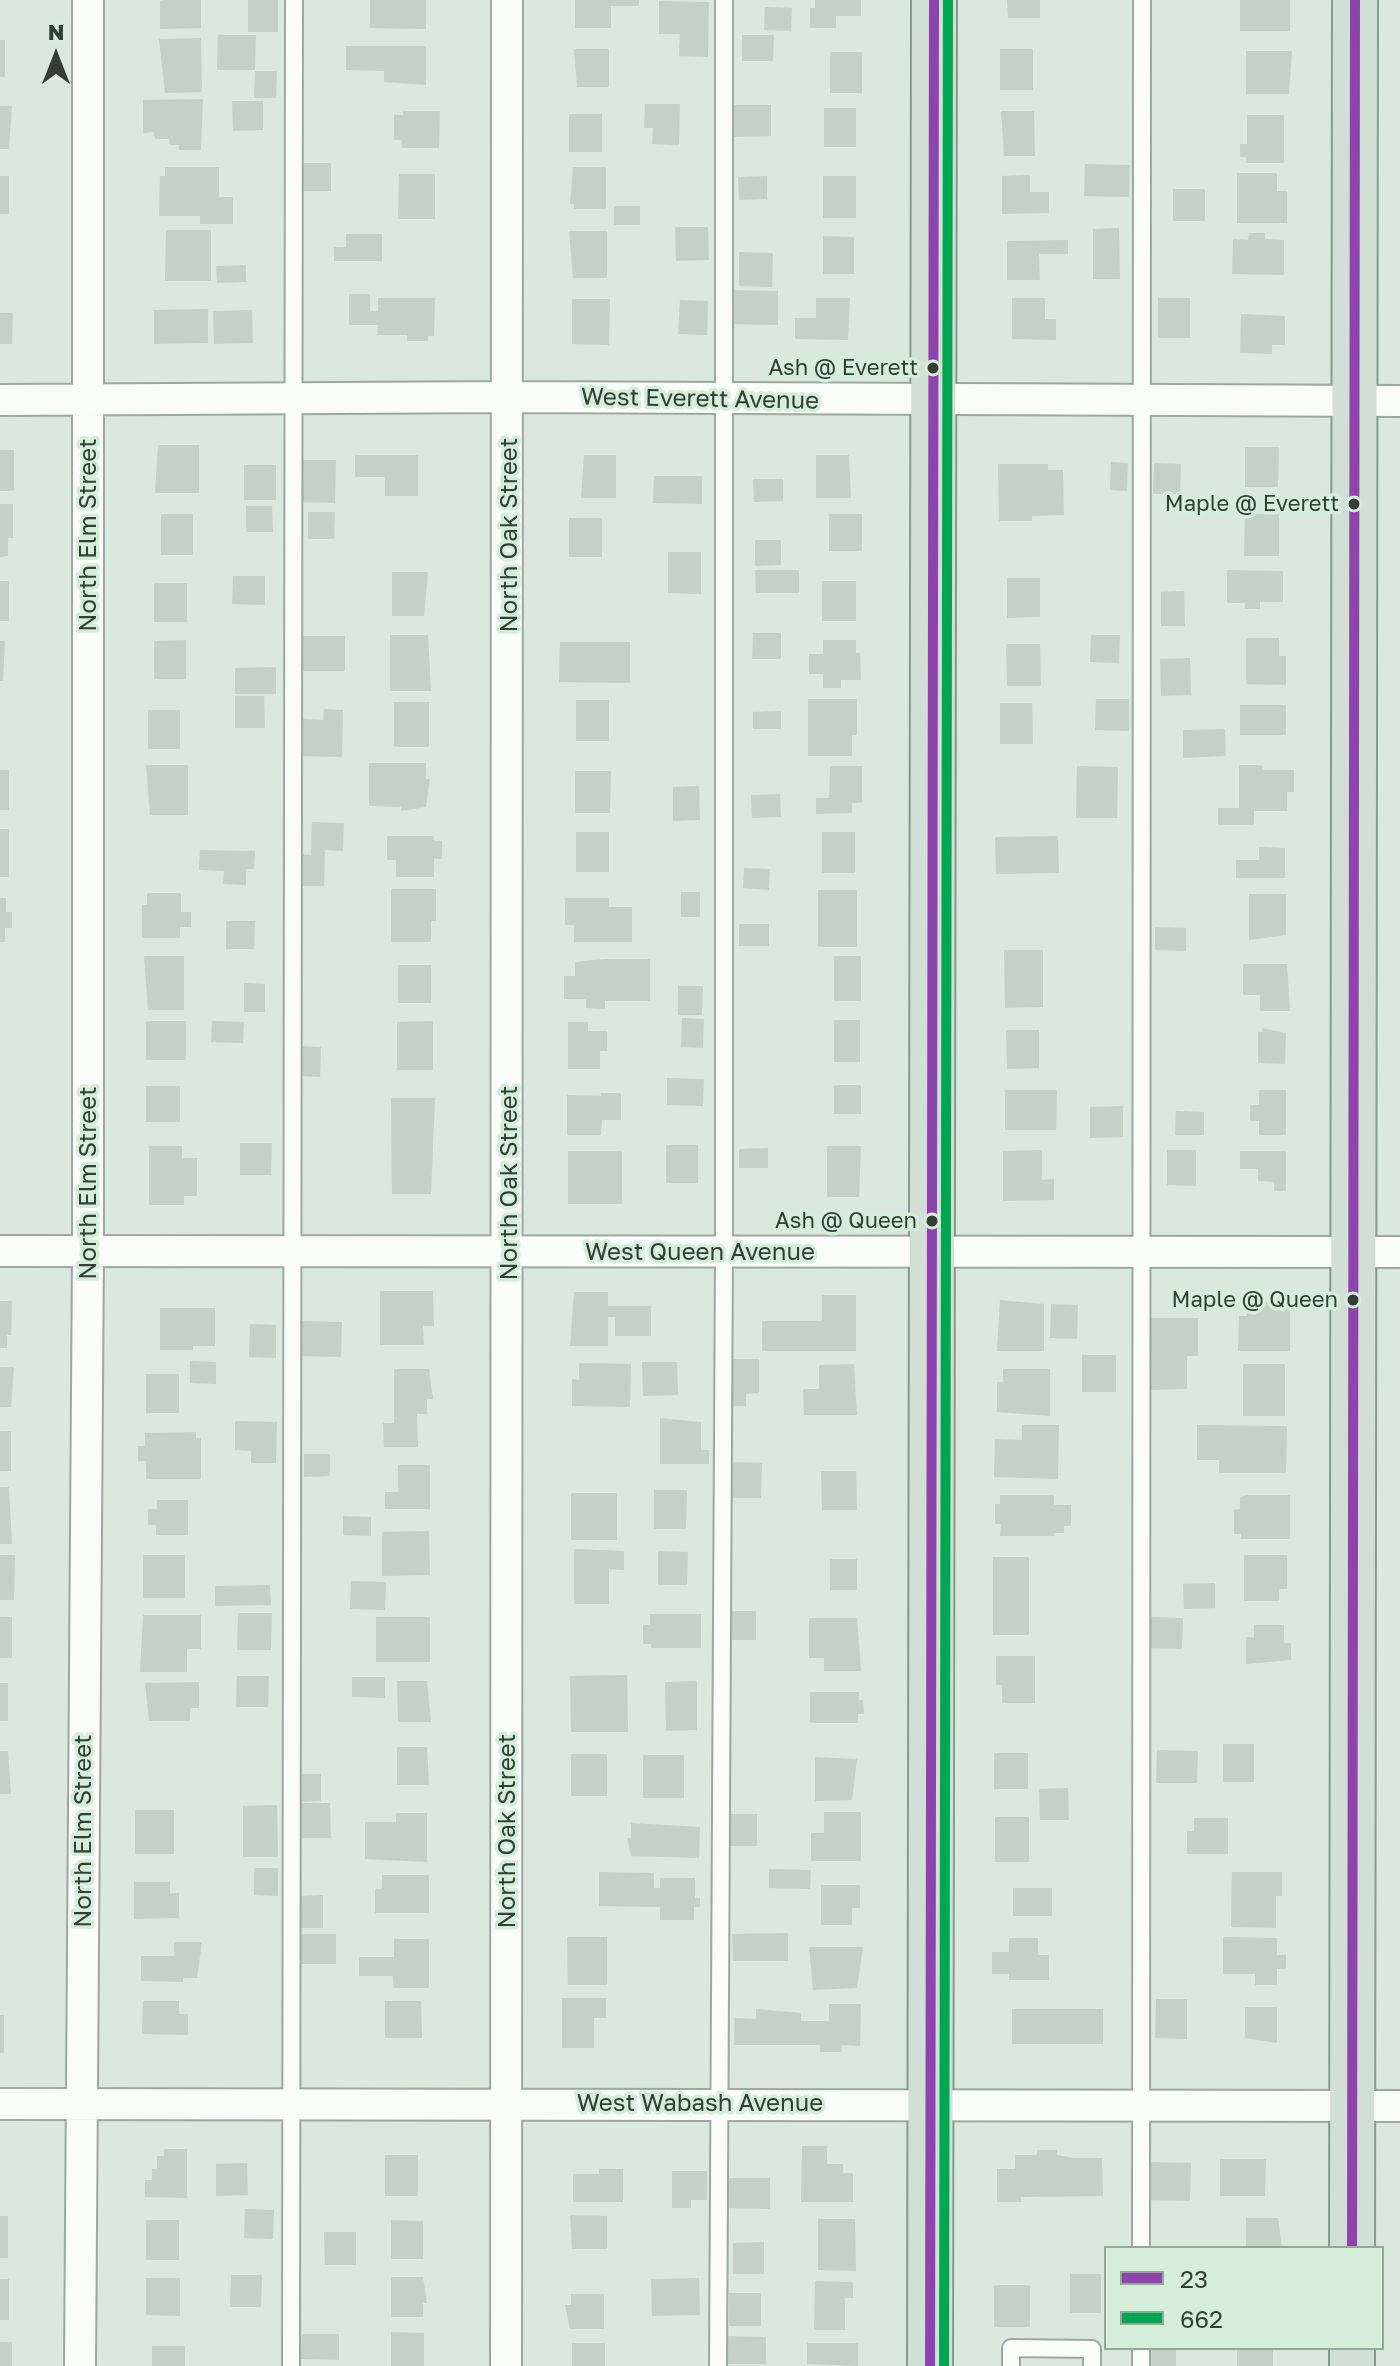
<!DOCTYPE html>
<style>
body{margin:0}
#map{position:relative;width:1400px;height:2366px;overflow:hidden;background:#dbe8dd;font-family:"Golos Text",sans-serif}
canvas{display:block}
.legend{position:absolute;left:1104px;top:2246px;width:280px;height:104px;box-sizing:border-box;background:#d5eed9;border:2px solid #95a897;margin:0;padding:10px 14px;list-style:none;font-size:24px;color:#343e35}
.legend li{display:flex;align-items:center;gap:16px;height:40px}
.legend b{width:40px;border:2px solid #95a897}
.north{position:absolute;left:16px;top:16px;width:80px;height:80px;-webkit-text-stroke:6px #d5eed9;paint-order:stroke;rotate:0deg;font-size:22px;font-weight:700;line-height:32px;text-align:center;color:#343e35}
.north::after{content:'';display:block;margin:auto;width:28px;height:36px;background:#343e35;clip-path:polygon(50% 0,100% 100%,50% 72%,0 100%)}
</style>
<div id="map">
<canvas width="1400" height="2366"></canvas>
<ul class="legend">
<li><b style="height:10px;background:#8e44ad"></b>23</li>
<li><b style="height:10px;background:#00a651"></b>662</li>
</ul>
<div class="north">N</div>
</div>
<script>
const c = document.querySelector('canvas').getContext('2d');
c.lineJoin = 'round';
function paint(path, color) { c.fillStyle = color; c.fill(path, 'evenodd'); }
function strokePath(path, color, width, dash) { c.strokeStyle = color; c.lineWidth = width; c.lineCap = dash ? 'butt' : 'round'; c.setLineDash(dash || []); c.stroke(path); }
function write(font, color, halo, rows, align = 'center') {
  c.font = font + ' "Golos Text",sans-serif'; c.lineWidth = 7; c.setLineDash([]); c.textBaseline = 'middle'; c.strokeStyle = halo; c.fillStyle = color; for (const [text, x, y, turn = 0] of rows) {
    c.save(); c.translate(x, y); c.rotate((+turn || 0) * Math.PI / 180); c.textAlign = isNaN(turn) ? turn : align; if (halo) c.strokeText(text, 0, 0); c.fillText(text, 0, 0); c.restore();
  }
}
const building = new Path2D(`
 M164,0H201V28L160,29V1Z
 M248,0H278V32H248Z
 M370,0H426V29L370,28Z
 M575,0H639V6H611V28H575Z
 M815,0H861V16H836V28H810V8H815Z
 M1007,0H1040V18H1008Z
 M1240,0H1290V31H1240Z
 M659,1L709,2L708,57L679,56L680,34H659Z
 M765,7L792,8L791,31L764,30Z
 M218,35H256L255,70H217Z
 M742,35H774L773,61H742Z
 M201,38L202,92L165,93L159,39Z
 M0,40H5V77H0Z
 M346,46H426V85L384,82V71L346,70Z
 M574,49H609V87H577Z
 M1000,49H1033V90H1000Z
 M1246,51H1292L1289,94H1246Z
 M830,52H862V93H830Z
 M255,71H277L276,98H254Z
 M203,99L201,150H179V145H170L169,139H155L154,132L143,133V100Z
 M232,101H263V130L233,131Z
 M645,104H680L679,145L652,144L653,128H644Z
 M732,105H771V136L733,137Z
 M0,106H12L9,149H0Z
 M824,108H856V147H824Z
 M403,111H440L439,148H402V140H394V115H403Z
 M1001,111H1034L1035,156H1004Z
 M569,114H602V152H569Z
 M1247,115H1284V163H1246V157H1240V144H1247Z
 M303,163H331V191H303Z
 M1085,164L1130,165L1129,197L1084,196Z
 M165,167H219V197H233V224H200V216H159L160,176H165Z
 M573,167H606V209H574V204H570Z
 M1237,173H1277V191H1287V223H1237Z
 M399,174H435V219H398Z
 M1030,175V192H1049V213L1002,214V176Z
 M0,176H9V214H0Z
 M767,176V199L739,200L738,177Z
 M823,176H856V218H823Z
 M1173,189H1205V221H1173Z
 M614,206H640V225H614Z
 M675,227H708L709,260L676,261Z
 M1119,228L1120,279H1093V229Z
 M166,230H211V281H165Z
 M569,231H607V278H573Z
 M1249,233H1265V239L1284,240V275L1232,274L1233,239L1248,240Z
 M346,234H382V261H334V247H346Z
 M823,236L854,237V274H823Z
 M1068,240V254H1039L1040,280H1007V241Z
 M739,252L773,253L772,287L739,286Z
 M246,265V282L217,283L216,266Z
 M729,290L778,291V325L728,324Z
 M349,294H370V311H378V298H435L434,336H428V341H407V335H377L378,325H349Z
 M816,298H850L848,340L795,339V318H816Z
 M1012,298H1045V319H1056V340L1012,339Z
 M1158,298H1190V338H1158Z
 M572,299H610L609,345L572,344Z
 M680,300L708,301L707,335L678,334Z
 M208,309V343L154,344V310Z
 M252,310L253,343L214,344L213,311Z
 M0,313H13L12,344H0Z
 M1241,314L1285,316V345H1272V354L1240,353Z
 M158,445H199V493H155Z
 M1245,447H1279L1278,487H1245Z
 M0,450H14V491H0Z
 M355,455H418V496H385V477H355Z
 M584,455H616V498H581Z
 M816,455H849L851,498H816Z
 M299,460H336L335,503L298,502Z
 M1111,462L1128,463L1127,491L1110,490Z
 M1154,463L1181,464L1180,494H1153Z
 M998,464H1048V470H1063L1064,515L1032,516V521H999Z
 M244,465H276V500H244Z
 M654,476H702V504L653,503Z
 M753,479H783V501L754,502Z
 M0,504H13V538H8V556L0,557Z
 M246,506H272L273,532H246Z
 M308,512H335L334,539H308Z
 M161,514H193V555H161Z
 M829,514H862V551H829Z
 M1245,514H1279V556H1244Z
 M569,518H602V557H569Z
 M755,540H781V565L755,566Z
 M668,552H701V594L668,593Z
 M755,570H799V593H756Z
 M1227,570L1283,571V602H1260V609H1245V603H1227Z
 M392,572H428L424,616H392Z
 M233,576H265V605L232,604Z
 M1007,578H1040V617L1007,618Z
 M0,581H9V621H0Z
 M822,581H856V621H822Z
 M154,583H187V622H154Z
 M1184,591L1185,626H1161V592Z
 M753,633H781V659H752Z
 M390,635H428L431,691H390Z
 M1091,635H1120L1119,663L1090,662Z
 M297,636H345V671H297Z
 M1246,638H1279V656H1286V685L1246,684Z
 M186,640V679H154V641Z
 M823,640H856V653H860L861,680H841V688H823V674H809V654H823Z
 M0,641H5L3,681H0Z
 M560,642H630V683L559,682Z
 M1006,644H1040L1041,686H1007Z
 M1190,658L1191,695L1161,696L1160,659Z
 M276,667V694H235V668Z
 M235,696H264L265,728H235Z
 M808,699H857V735H852V756H808Z
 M1096,699H1129V731L1095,730Z
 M576,700H609V741H576Z
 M394,702H429V747H394Z
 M1000,703H1032L1033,744H1000Z
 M1240,705H1286V735H1240Z
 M324,709L343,710L342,757L297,756V719L323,720Z
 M148,710H180V749H148Z
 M781,711V729H753V712Z
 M1225,729L1226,756L1183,758V730Z
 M369,763H426V779H430L426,807L401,811V807L369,806Z
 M146,765H188V815H150Z
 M1239,765H1262V770H1294V792H1287V811H1254V825H1218V808H1239Z
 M830,766H862V803H852V813L816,814V798H829Z
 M1077,766L1118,767L1117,818H1076Z
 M0,770H9V810H0Z
 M575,771H611L610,813H575Z
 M699,786L700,820L673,821V787Z
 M780,794L781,817L752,818L751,795Z
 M312,822L344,823L343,851L325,850L324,886H298V854L311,855Z
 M0,829H9V877H0Z
 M576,832H609V872H576Z
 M822,832H855V873H822Z
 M387,836H434V841H442V859H434V877H396V860H387Z
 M1058,836L1059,873L996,874L995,837Z
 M1259,847L1285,848V878H1236V860H1259Z
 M200,850L255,851L254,869H246V885L223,884L224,871L199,870Z
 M744,868L770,869L769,890L743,888Z
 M391,889H436V921H431V942H391Z
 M818,890H857V947H818Z
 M681,892H700V917H681Z
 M147,893H181V912H191V927H180V938H142V905H147Z
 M1249,894H1286V935L1249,940Z
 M0,898H6V912H12V928H5V942H0Z
 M565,898H609V907H632V942H574V925H565Z
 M226,921H255L254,949H226Z
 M739,924H769V946H739Z
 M1155,927L1186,928V951L1155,950Z
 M1004,950H1043V1007L1005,1008Z
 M144,956H184V1010H148Z
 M834,956H861V1001H834Z
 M605,959H650V1001H605V1009L586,1008V999H564V976H575V962Z
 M1243,964H1287L1290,1011H1260V995H1243Z
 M398,965H431V1003H398Z
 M244,983L265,984V1012H244Z
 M678,986H703L702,1015H678Z
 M682,1018L704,1019L703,1048L681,1047Z
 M834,1020H860V1062H834Z
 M146,1021H186V1060H146Z
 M212,1021L244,1022L243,1043L211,1042Z
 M433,1021V1070H397V1022Z
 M568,1022H588V1031H607V1051H600V1069H568Z
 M1262,1028L1286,1033L1285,1064L1258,1063V1032H1262Z
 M1006,1030H1039V1068L1007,1069Z
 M298,1046L321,1047L320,1077L297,1076Z
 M667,1078L704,1079L703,1106L667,1105Z
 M834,1085H861V1114H834Z
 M146,1086H180V1122H146Z
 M1005,1090H1057L1056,1130H1005Z
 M1259,1090H1286V1135H1259V1121H1250V1105H1259Z
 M601,1093H621V1120H602L601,1135H567V1095L601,1096Z
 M391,1098H435L431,1194H392Z
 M1123,1106V1137L1090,1138V1107Z
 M1176,1111L1204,1112V1135H1175Z
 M240,1143H272L271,1175H240Z
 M666,1145H698V1183H666Z
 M149,1146H182V1158H197V1196H184V1205H149Z
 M827,1146H861L859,1197H827Z
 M768,1148V1168H739V1149Z
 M1042,1150V1180L1054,1179V1200L1003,1201V1151Z
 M1167,1150H1196V1186L1167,1185Z
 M568,1151H622V1204H568Z
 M1240,1151H1286V1191H1274V1182L1258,1181V1169H1240Z
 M380,1291H433L434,1326H423L424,1345H380Z
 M574,1292H608V1306H651V1336H615V1317H608V1346H570Z
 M822,1295H856V1351H762V1321H822Z
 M1000,1300L1044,1304V1351H997Z
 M0,1301H12L11,1335H7V1348H0Z
 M1247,1301L1290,1304V1351H1238L1239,1316H1247Z
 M1051,1304L1078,1305L1077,1339L1050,1338Z
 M160,1308H215V1346H193V1350H160Z
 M1149,1318H1198V1356H1187V1389L1149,1390Z
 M298,1321L342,1322L341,1357L297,1356Z
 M250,1324L276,1325V1358L249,1357Z
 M1082,1355H1116V1392H1082Z
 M727,1359H759V1393L746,1394V1406H728Z
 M190,1361L216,1362V1384L190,1383Z
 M642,1362H677L678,1395L643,1396Z
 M579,1363L631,1364L630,1407L572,1406V1379L579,1380Z
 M854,1364L857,1415H804L803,1389H819V1365Z
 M1243,1364H1285V1416H1243Z
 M0,1367H14L11,1407H0Z
 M394,1369H429L433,1399H427V1414H417L418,1447H384L383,1423H394Z
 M1003,1369H1050V1416L997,1412V1382H1003Z
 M146,1374H179V1413H146Z
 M660,1418L701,1422V1450H709V1464H660Z
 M235,1421L277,1422L276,1463H251V1451L235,1450Z
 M1022,1425H1059L1058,1479L994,1477L995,1439L1022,1440Z
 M1197,1425L1287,1426L1286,1473H1219V1460H1197Z
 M0,1431H11V1471H0Z
 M196,1432V1438H201V1479H146V1461H138V1446H145V1433Z
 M304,1454H330V1476L304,1477Z
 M731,1462L762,1463L761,1498H731Z
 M398,1465H430V1509H385V1492H398Z
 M821,1471H856L857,1510H822Z
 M0,1487H9L12,1544H0Z
 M654,1490H687L686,1529H654Z
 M571,1493H617V1540H571Z
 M1000,1495H1054V1505H1071V1526H1064V1533H1054V1536H1000L1001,1524H995V1504H1000Z
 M1247,1495H1290V1539H1241V1534H1234V1509H1240V1497Z
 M157,1500H188V1535H156V1525H148V1509H157Z
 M343,1516L371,1517V1536L343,1535Z
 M429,1531L430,1575L382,1576V1532Z
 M574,1549L624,1551V1570L609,1569V1604H574Z
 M658,1551L688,1552L687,1585H658Z
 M0,1555H15L14,1600H0Z
 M143,1555H185V1598H143Z
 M1244,1555H1287V1589H1279V1601H1244Z
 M993,1557H1029V1635H993Z
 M830,1559H857V1590H830Z
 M351,1581L386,1582L385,1610L350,1609Z
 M1215,1583V1608L1184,1609L1183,1584Z
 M270,1585L271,1605L215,1606V1586Z
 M728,1611H756V1640H728Z
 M238,1613H272L271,1650H237Z
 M650,1614H701V1648H651V1644H643V1625H650Z
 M143,1615H201V1649H187V1672H140Z
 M0,1617H12V1658H0Z
 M376,1617H430V1662H376Z
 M1151,1617L1183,1618L1182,1649L1150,1648Z
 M809,1618H857L861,1671H824V1658H809Z
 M1254,1625H1284V1643H1291V1660L1246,1664V1637H1254Z
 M996,1656H1035V1703H1002V1685H996Z
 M627,1675L628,1732H571L570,1676Z
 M237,1676H269L268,1707H236Z
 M352,1677H385V1698L352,1697Z
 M397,1681H427L431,1722H398Z
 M697,1681V1730L666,1731L665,1682Z
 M199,1682V1708H190V1721H149L145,1683Z
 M0,1683H8V1721H0Z
 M810,1692H859V1700H863L864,1714H858V1723H810Z
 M1223,1744H1254V1782H1223Z
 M397,1747H427L429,1785H397Z
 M1157,1750L1198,1751L1197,1783H1156Z
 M0,1751H8L11,1794H0Z
 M994,1753H1028V1789H994Z
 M571,1754H607V1796H571Z
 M643,1755H684V1798H643Z
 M815,1757L857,1759L852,1800L815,1801Z
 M298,1774H321V1801L299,1802Z
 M1068,1788L1069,1820H1040L1039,1789Z
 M298,1803H330L331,1838H299Z
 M277,1805L278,1857H243V1806Z
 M135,1810H174V1854H135Z
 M824,1812H861V1861H811V1833H824Z
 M396,1813H427V1862L365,1859V1822H396Z
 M728,1814H757V1846H728Z
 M995,1817H1029V1862H995Z
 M1194,1818H1228V1854H1187V1831H1194Z
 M631,1823L700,1827L699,1858L631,1856L627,1838H631Z
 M254,1868H278V1896L254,1895Z
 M769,1869L811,1870L810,1889L769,1888Z
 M599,1872L654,1873V1888H660V1878H695V1898H700V1907H694V1920H660V1907L599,1906Z
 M1232,1872H1282V1896H1276V1928L1231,1927Z
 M382,1875H429V1913H375V1889H382Z
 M134,1882H170V1893H179V1918L134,1919Z
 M821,1885H860V1908H852V1925H821Z
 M1013,1888H1052V1916H1013Z
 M323,1895V1928H300V1896Z
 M788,1933V1961H733L732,1934Z
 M298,1934H336V1964H298Z
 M567,1937H607V1985H568Z
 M1223,1937L1277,1938V1955H1286V1969H1277V1985H1255V1974H1223Z
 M1009,1938H1038V1955H1049V1980H1009V1974H992V1952H1009Z
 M394,1939H429V1988H394L393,1976H359V1957H394Z
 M174,1942H202L197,1978H183V1982L141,1981V1956H174Z
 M809,1947H863L857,1988L813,1990Z
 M562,1998H606V2018H594V2048H562Z
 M1156,1999H1187V2039L1155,2038Z
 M143,2001H179V2014H188V2035L142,2034Z
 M385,2001H421L422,2038H385Z
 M829,2004H861L860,2046L842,2045V2052H820V2045H734V2018L756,2019V2009L801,2013V2021H829Z
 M1245,2007H1277V2043L1245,2038Z
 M1012,2009H1103V2044H1012Z
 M0,2015H4V2053H0Z
 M802,2146H827V2164H843V2173H853V2202H801Z
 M164,2149H187V2198L145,2197V2180H152V2169H157V2156H164Z
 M1037,2150H1057V2155L1074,2158H1102L1103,2196L1021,2197V2202H997V2169H1015V2155H1037Z
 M385,2155H418V2196H385Z
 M1220,2159H1266L1265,2196H1220Z
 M1150,2162L1191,2163L1190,2201L1150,2200Z
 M247,2163L248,2195L216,2196V2164Z
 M599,2169H623V2202H573V2174H599Z
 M672,2171H707V2200H691V2208H672Z
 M729,2178H770V2209L728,2208Z
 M245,2209L274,2210L273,2239L244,2238Z
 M570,2215L607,2216V2249H572Z
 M0,2216H8V2258H0Z
 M1246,2218H1278L1282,2248H1246Z
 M818,2219H855L856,2271L818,2270Z
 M146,2220H179V2260H146Z
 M391,2220L423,2221V2259H391Z
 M324,2232H356V2265H325Z
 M764,2242V2274H733V2243Z
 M1070,2274H1101V2313H1070Z
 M231,2275H262L261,2307H230Z
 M391,2277H423L427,2303H423V2317H391Z
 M146,2278H180V2316L146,2315Z
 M699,2278L700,2315L652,2316L651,2279Z
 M0,2279H9V2320H0Z
 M815,2281L853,2282V2298H845V2330H814Z
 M994,2285H1030V2327H994Z
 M729,2293H761V2326H729Z
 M571,2294H604V2329H570L565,2305H571Z
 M391,2332L424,2333V2366H391Z
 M302,2334H339V2360L301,2359Z
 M727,2336L766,2337V2364H727Z
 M0,2342H12V2366H0Z
 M572,2343H605V2366H572Z
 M807,2343H858V2366L807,2364Z
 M152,2346H185V2366H152Z
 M1148,2348H1176V2366H1148Z
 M1237,2348H1273V2366H1237Z`);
const service = new Path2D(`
 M1141,2248L1142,0
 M291,2366L294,0
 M718,2366L724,1252V0
 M1011,2366V2348L1092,2349V2366
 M1141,2366V2348`);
const minor = new Path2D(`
 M0,400L509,397L1400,401
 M0,1251L1400,1252
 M0,2104L1400,2106
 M80,2366L88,1251V0
 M506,2366L507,0`);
const primary = new Path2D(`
 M1352,2248L1355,0
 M930,2366L934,0
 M1352,2366V2348`);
const bus1 = new Path2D(`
 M1352,2248L1355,0
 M930,2366L934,0`);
const bus2 = new Path2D(`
 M944,2366L948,0`);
const markers = [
 [933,368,7,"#343e35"],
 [1354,504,7,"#343e35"],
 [932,1221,7,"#343e35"],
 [1353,1300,7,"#343e35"]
];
const busNames = [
 ["Ash @ Everett",918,368],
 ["Maple @ Everett",1339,504],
 ["Ash @ Queen",917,1221],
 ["Maple @ Queen",1338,1300]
];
const streetNames = [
 ["West Everett Avenue",700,399,1],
 ["North Elm Street",88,535,-90],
 ["North Oak Street",509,535,-90],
 ["North Elm Street",88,1183,-90],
 ["North Oak Street",509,1183,-90],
 ["West Queen Avenue",700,1252],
 ["North Elm Street",83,1831,-90],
 ["North Oak Street",507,1831,-90],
 ["West Wabash Avenue",700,2103]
];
paint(building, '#c5d0c6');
strokePath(service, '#9da89f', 20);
strokePath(minor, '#9da89f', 34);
strokePath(primary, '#829d8c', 48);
strokePath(service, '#fafcfa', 16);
strokePath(minor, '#fafcfa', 30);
strokePath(primary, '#d2dfd6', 44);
strokePath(bus1, '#8e44ad', 10);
strokePath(bus2, '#00a651', 10);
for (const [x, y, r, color] of markers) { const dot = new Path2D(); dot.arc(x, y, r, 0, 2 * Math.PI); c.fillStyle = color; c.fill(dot); strokePath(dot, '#d5eed9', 3); }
write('22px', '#343e35', '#d5eed9', busNames, 'right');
write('24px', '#343e35', '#d5eed9', streetNames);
</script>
